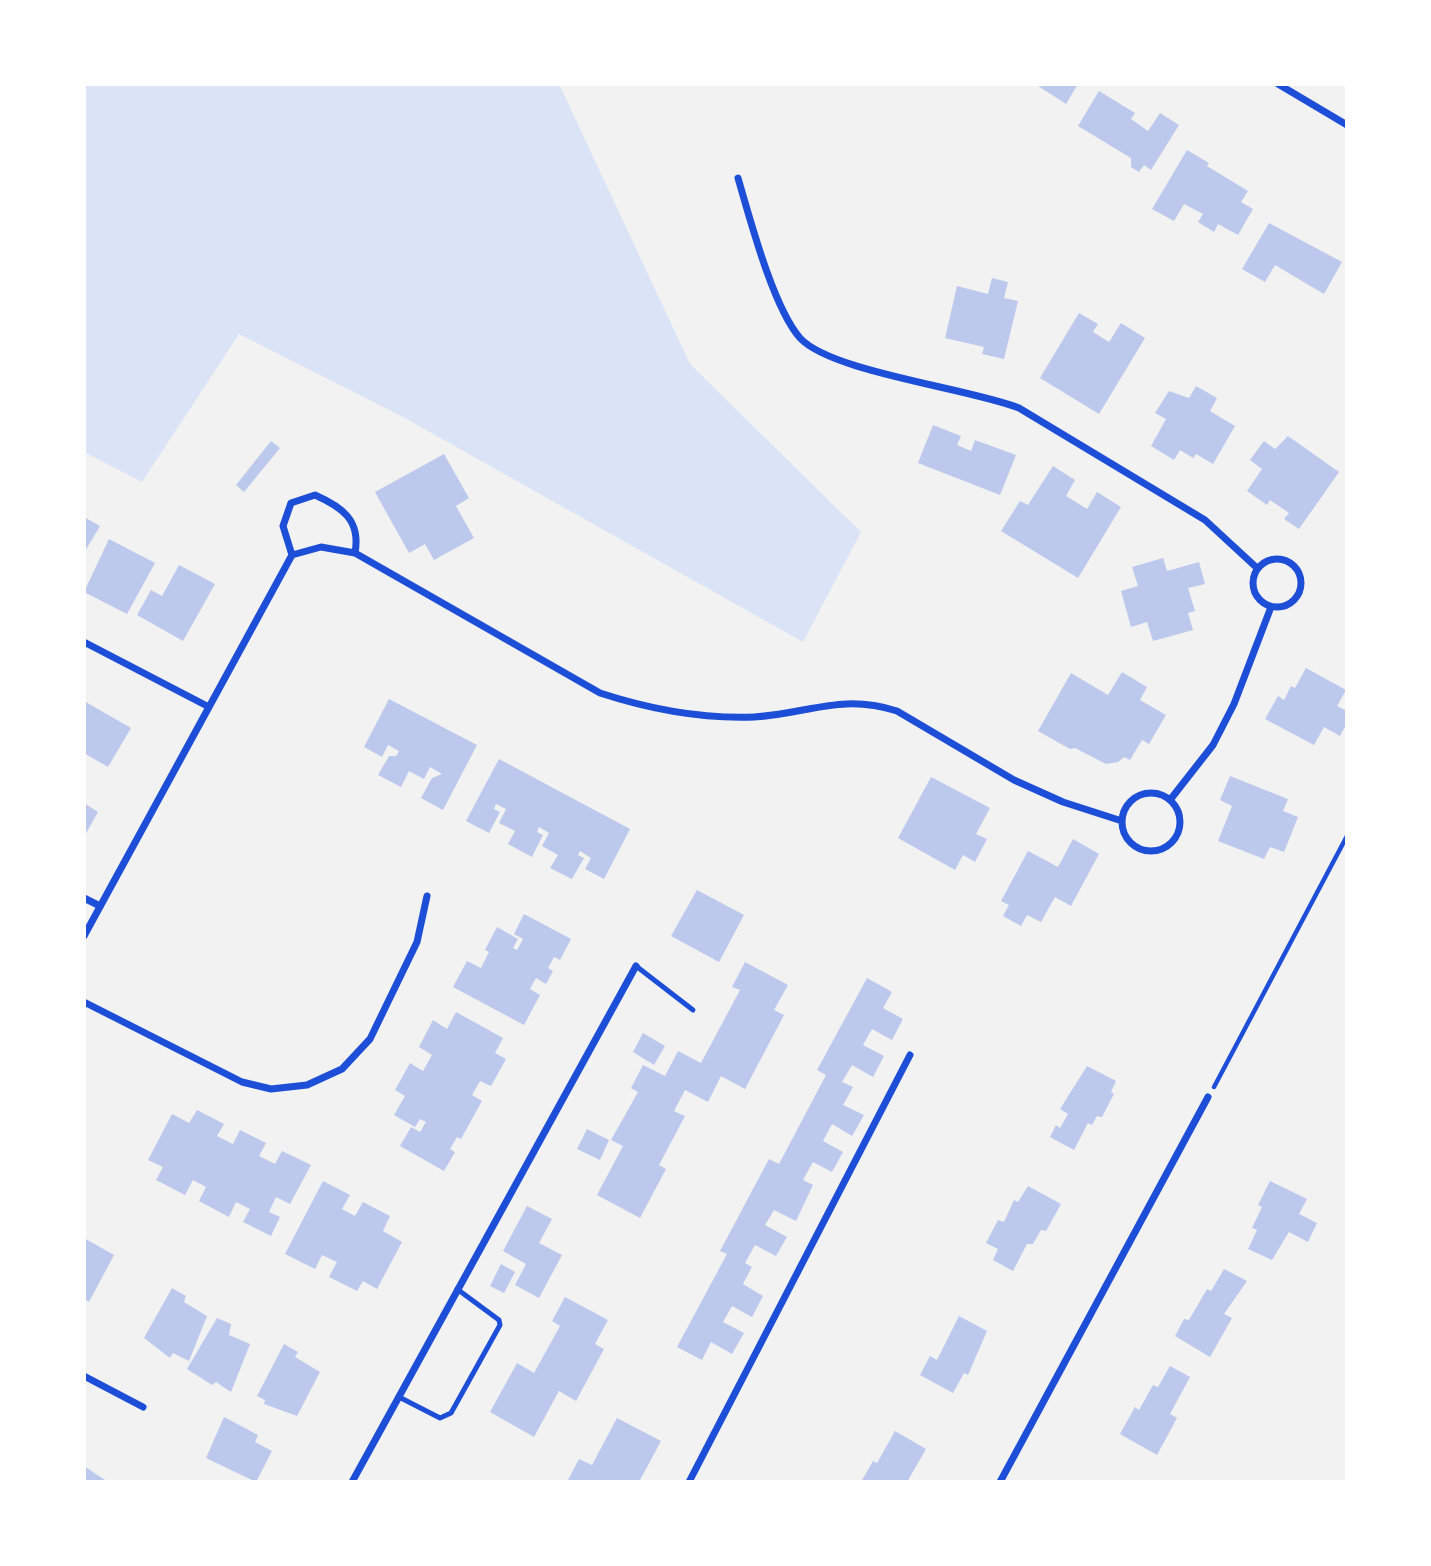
<!DOCTYPE html>
<style>
body{margin:0}
#map{position:relative;width:1431px;height:1566px;overflow:hidden;background:#f2f2f2;font-family:"Times New Roman",serif}
canvas{display:block}
.frame{position:absolute;inset:0;border:86px solid #fff;pointer-events:none}
</style>
<div id="map">
<canvas width="1431" height="1566"></canvas>
<div class="frame"></div>
</div>
<script>
const c = document.querySelector('canvas').getContext('2d');
c.lineJoin = 'round';
function paint(path, color) { c.fillStyle = color; c.fill(path, 'evenodd'); }
function strokePath(path, color, width, dash) { c.strokeStyle = color; c.lineWidth = width; c.lineCap = dash ? 'butt' : 'round'; c.setLineDash(dash || []); c.stroke(path); }
const green = new Path2D(`
 M84,84H559L690,364L861,532L803,642L403,417L239,334L142,482L84,452Z`);
const building = new Path2D(`
 M1035,84H1078L1066,104Z
 M1099,91L1135,113L1131,119L1148,131L1160,113L1179,125L1151,170L1144,165L1139,172L1131,167V158L1078,126Z
 M1187,150L1209,163L1207,166L1248,191L1241,202L1253,209L1238,235L1218,224L1214,232L1198,222L1203,214L1184,204L1174,221L1152,209Z
 M1269,223L1342,262L1324,294L1275,265L1265,282L1242,269Z
 M992,278L1008,282L1004,298L1018,301L1004,359L982,354L984,347L945,338L957,286L988,294Z
 M1079,313L1098,324L1093,332L1109,342L1121,323L1145,338L1099,414L1040,378Z
 M1196,386L1217,398L1210,411L1235,426L1213,464L1196,454L1193,458L1180,450L1174,460L1151,446L1166,419L1155,413L1169,391L1189,398Z
 M933,425L961,436L957,445L971,451L975,440L1016,455L1000,495L918,463Z
 M1288,436L1339,472L1299,529L1284,519L1289,513L1270,500L1267,505L1247,491L1262,469L1250,460L1264,441L1275,449Z
 M271,441L280,448L244,492L236,485Z
 M444,454L469,498L456,506L474,538L434,560L425,544L409,553L375,492Z
 M1053,466L1075,480L1066,496L1087,509L1097,492L1121,507L1078,578L1001,531L1020,501L1028,505Z
 M84,517L100,526L84,553Z
 M109,539L155,563L127,614L84,592Z
 M1163,558L1167,571L1199,562L1205,584L1188,588L1195,611L1188,613L1193,630L1153,641L1147,622L1131,627L1121,591L1138,586L1132,567Z
 M179,565L215,584L183,641L137,615L151,590L162,596Z
 M1306,668L1346,690L1337,706L1347,711V723L1340,736L1324,727L1314,745L1265,719L1278,696L1284,700L1291,686L1295,688Z
 M1122,672L1147,687L1140,700L1166,715L1149,744L1142,740L1130,760L1124,757L1118,762L1106,764L1075,748L1070,749L1038,731L1071,673L1108,695Z
 M389,699L477,745L443,810L421,798L432,778L442,774L430,767L424,779L409,771L401,787L378,775L389,756H396L399,751L388,745L382,757L364,747Z
 M84,701L131,728L108,767L84,753Z
 M499,759L630,829L604,879L585,869L591,858L580,851L578,855L584,858L572,879L550,868L558,855L542,846L549,833L539,827L537,832L543,835L532,857L508,844L515,831L499,823L506,809L496,804L494,809L500,812L489,833L466,821Z
 M1230,776L1288,799L1283,811L1298,817L1284,852L1270,847L1264,859L1218,841L1232,806L1220,800Z
 M931,777L990,808L976,834L987,839L975,862L963,855L955,870L898,838Z
 M84,803L98,812L84,837Z
 M1073,839L1099,854L1071,906L1055,897L1041,922L1027,915L1021,926L1003,916L1009,905L1001,901L1028,851L1058,867Z
 M697,890L744,915L719,962L671,936Z
 M524,914L571,939L560,960L554,957L548,968L553,971L546,984L536,978L530,989L540,995L524,1025L453,987L467,961L481,968L489,952L485,950L497,927L518,939L513,948L517,950L523,939L514,934Z
 M745,962L788,985L774,1010L784,1015L745,1089L721,1076L708,1102L685,1090L674,1111L685,1116L659,1165L666,1169L640,1218L597,1195L623,1146L611,1140L638,1092L631,1088L643,1065L665,1076L678,1051L701,1063L740,990L732,987Z
 M867,978L892,992L883,1008L903,1019L892,1040L872,1029L863,1045L884,1056L873,1077L852,1065L842,1082L853,1087L843,1105L864,1115L852,1136L832,1124L823,1141L843,1152L832,1172L813,1162L803,1180L813,1185L796,1221L774,1210L765,1225L787,1237L776,1256L755,1245L745,1263L752,1267L743,1284L763,1296L752,1317L732,1306L723,1322L744,1333L732,1354L711,1342L702,1360L677,1347L727,1254L720,1251L769,1159L779,1164L826,1075L817,1070Z
 M456,1012L503,1038L495,1053L506,1059L491,1086L480,1081L472,1095L482,1101L461,1139L457,1137L450,1149L455,1152L444,1171L400,1146L411,1127L420,1132L426,1122L420,1119L415,1127L394,1115L405,1096L395,1090L410,1063L423,1071L432,1055L419,1047L433,1020L447,1029Z
 M643,1033L665,1046L654,1065L633,1052Z
 M1087,1066L1116,1081L1111,1092L1114,1094L1102,1117L1097,1116L1092,1125L1088,1123L1074,1150L1050,1137L1056,1125L1060,1128L1068,1114L1060,1109Z
 M197,1110L224,1124L217,1136L233,1144L240,1130L266,1143L259,1156L275,1164L282,1151L311,1165L290,1204L276,1197L269,1212L280,1217L271,1236L243,1222L250,1209L236,1202L229,1217L199,1201L206,1187L193,1180L185,1195L156,1180L163,1167L148,1160L172,1114L189,1123Z
 M587,1129L609,1140L600,1160L577,1149Z
 M323,1181L350,1195L342,1209L355,1216L363,1202L390,1216L383,1231L402,1242L377,1289L363,1281L357,1291L329,1277L337,1262L322,1255L315,1269L285,1254Z
 M1270,1181L1307,1199L1299,1214L1317,1223L1308,1242L1289,1232L1272,1260L1248,1249L1257,1230L1252,1228L1262,1207L1258,1205Z
 M1028,1186L1061,1204L1046,1231L1041,1230L1033,1244H1027L1013,1271L993,1260L998,1249L986,1243L998,1220L1004,1222L1014,1200L1018,1202Z
 M527,1206L552,1219L539,1243L562,1255L539,1298L515,1285L526,1264L503,1251Z
 M84,1238L114,1255L89,1302L84,1299Z
 M501,1264L515,1272L504,1293L490,1286Z
 M1224,1269L1247,1281L1224,1314L1232,1318L1210,1357L1175,1336L1184,1319L1189,1320L1207,1289L1211,1291Z
 M172,1288L186,1296L184,1302L207,1316L189,1361L173,1353L170,1358L144,1338Z
 M565,1297L608,1320L595,1344L604,1349L576,1401L559,1391L534,1437L490,1412L517,1363L534,1373L560,1326L552,1321Z
 M959,1316L987,1331L968,1375L964,1373L953,1393L920,1375L930,1356L937,1360Z
 M217,1318L231,1324L229,1335L250,1344L231,1392L216,1382L212,1385L187,1369Z
 M284,1344L298,1352L295,1357L320,1372L297,1416L264,1404L265,1400L257,1396Z
 M1170,1366L1190,1377L1170,1414L1177,1418L1157,1455L1120,1434L1135,1407L1139,1410L1153,1385L1158,1387Z
 M224,1417L258,1435L255,1442L272,1451L256,1482L206,1458Z
 M617,1418L661,1441L639,1482H567L579,1459L592,1465Z
 M895,1431L926,1449L907,1482H861L873,1461L877,1463Z
 M84,1466L108,1482H84Z`);
const path = new Path2D(`
 M1214,1087L1347,836`);
const service = new Path2D(`
 M636,966L693,1010
 M399,1397L440,1418L451,1413L500,1325L499,1320L457,1289`);
const minor = new Path2D(`
 M1278,84L1347,125
 M738,178C750,219 773,307 800,338C831,372 968,388 1019,408L1205,520L1257,568
 M292,555L321,547L355,553L600,693C649,709 701,719 754,717C808,714 840,693 897,711L1014,780L1063,802L1122,821
 M292,555L283,526L291,503L315,495C342,507 361,520 355,553
 M1253 583a24 24 0 1 1 48 0a24 24 0 1 1-48 0Z
 M84,642L209,707
 M1122 822a29 29 0 1 1 58 0a29 29 0 1 1-58 0Z
 M1170,800L1213,745L1234,704L1271,607
 M84,898L100,906
 M84,936L292,555
 M84,1002L242,1082L271,1089L307,1085L342,1069L370,1039L417,942L427,896
 M84,1376L143,1407
 M352,1482L636,966
 M689,1482L910,1055
 M1000,1482L1208,1097`);
paint(green, '#dbe4f7');
paint(building, '#bdc9ec');
strokePath(path, '#1d4ed8', 4.5);
strokePath(service, '#1d4ed8', 5);
strokePath(minor, '#1d4ed8', 7);
</script>
